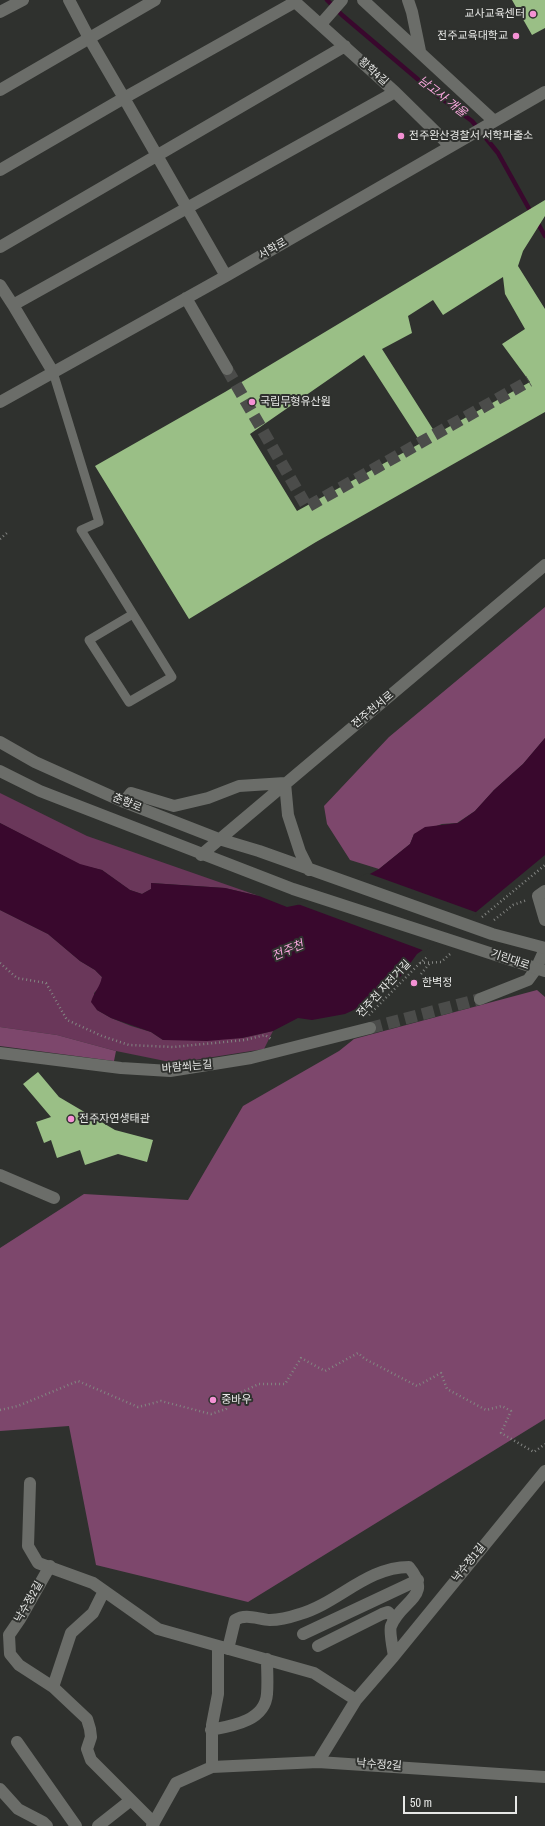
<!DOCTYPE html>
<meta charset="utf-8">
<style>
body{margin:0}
#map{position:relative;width:545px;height:1826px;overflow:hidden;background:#2f312e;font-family:"Archivo Narrow",sans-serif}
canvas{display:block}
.scale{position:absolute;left:403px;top:1796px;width:114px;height:18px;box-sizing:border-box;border:2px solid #e7e8e6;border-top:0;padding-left:5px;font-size:12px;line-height:14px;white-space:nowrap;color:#e7e8e6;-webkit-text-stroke:3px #2f312e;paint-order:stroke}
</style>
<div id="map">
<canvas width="545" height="1826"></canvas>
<div class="scale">50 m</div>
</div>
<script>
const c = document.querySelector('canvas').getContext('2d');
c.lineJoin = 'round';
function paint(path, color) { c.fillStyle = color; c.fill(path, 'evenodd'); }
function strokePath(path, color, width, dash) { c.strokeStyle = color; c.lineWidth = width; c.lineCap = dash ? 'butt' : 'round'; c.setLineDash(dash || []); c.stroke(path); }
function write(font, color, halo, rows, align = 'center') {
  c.font = font + ' "Archivo Narrow","Noto Sans KR",sans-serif'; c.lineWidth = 4; c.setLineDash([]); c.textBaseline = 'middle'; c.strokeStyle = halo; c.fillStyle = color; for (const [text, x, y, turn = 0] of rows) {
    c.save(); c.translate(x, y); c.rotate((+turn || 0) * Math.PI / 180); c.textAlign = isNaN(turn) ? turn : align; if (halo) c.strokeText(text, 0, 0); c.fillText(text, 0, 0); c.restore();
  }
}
const green = new Path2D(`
 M0,793L87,836L259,896L225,888L151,883V889L142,894L130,890L102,870L80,865L0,823Z
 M0,910L48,934L80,961L95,970L102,977L101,986L94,993L97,1010L111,1018L131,1026L151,1032L163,1040L242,1038L273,1031L264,1049L175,1063L116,1051L57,1035L0,1027Z`);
const forest = new Path2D(`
 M545,607V738L523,764L494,790L475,811L457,823L442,824L414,834L410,844L379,869L350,860L327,824L324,806L389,737Z
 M537,990L545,997V1419L248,1602L96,1565L69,1426L0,1431V1248L84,1194L188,1200L243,1106L339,1051L354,1039Z
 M0,1027L57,1035L116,1051L114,1061L0,1046Z`);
const water = new Path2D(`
 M545,738V855L470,917L417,954L401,976L377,991L375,1000L345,1014L312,1020L298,1018L273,1031L242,1038L207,1041L163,1040L151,1032L111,1018L97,1010L91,1002C94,992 100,987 102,977L95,970L80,961L48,934L0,910V823L80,864L102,870L130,890L142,894L151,889V883L225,888L259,896L287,907L322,900L379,869L410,844L414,834L425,827L458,823L475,811L494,790L523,764Z`);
const pier = new Path2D(`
 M367,873L478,913L425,951L295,903L321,898Z`);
const stream = new Path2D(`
 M327,0L342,15L434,93L472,121L498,153L532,214
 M536,220L545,236`);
const building = new Path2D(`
 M512,0H545V28L532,35Z
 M545,200V216L523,251L518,266L545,309V412L316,542L189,619L95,466L225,392ZM503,277L505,294L525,329L502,344L530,382L436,434L382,349L412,333L408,316L433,300L443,315ZM364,355L421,443L297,511L250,434Z
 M38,1072L59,1097L115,1130L153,1140L147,1162L118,1154L85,1165L80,1150L57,1158L51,1140L44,1143L36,1122L51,1117L23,1084Z`);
const streetTunnel = new Path2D(`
 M227,369L307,507L529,381
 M370,1028L480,999`);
const path = new Path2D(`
 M0,539L8,532
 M482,917L545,865
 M494,920L513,905L527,900
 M0,963L17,978L46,983L67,1020L102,1036L129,1045L173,1047L245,1040L265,1035L271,1039
 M420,963L441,962L450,954
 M421,974L430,963
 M369,1015L420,963L427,957
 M0,1410L18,1406L78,1381L138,1407L161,1401L211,1414L226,1409L231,1397L259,1384H285L301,1358L325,1371L358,1353L365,1359L417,1386L441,1373L447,1389L486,1410L502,1406L511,1411L501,1433L534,1452L545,1444`);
const lane = new Path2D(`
 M53,372L99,522L81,530L172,677L129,702L89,640L133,614`);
const street = new Path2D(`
 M69,0L89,38L124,98L295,2
 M293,0L395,92L450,146
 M363,0L494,121
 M408,0L412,12L420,51
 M0,12L23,0
 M321,24L342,0
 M0,90L155,0
 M0,170L124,98L226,276
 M0,247L345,46
 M0,285L13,305
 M186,298L227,369
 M53,372L13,305L395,92
 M0,402L226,276L545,92
 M545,891L538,896L545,920
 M480,999L528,980L536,969L545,949
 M0,1053L121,1068L170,1071L251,1058L370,1028
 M0,1175L54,1198
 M30,1483L28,1546L38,1563L93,1583L158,1629L314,1673L356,1700
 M50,1566L20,1619L9,1635L10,1654L19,1665L53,1687L87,1719L90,1729L91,1737L87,1749L91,1760L154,1823
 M303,1634L418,1580
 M318,1646L382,1614L388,1612L395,1619
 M228,1649L235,1620C246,1613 257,1619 270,1620C279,1620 291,1617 300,1614C338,1603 367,1567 409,1567C434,1597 401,1600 391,1626C389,1631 393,1650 394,1656
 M53,1687L71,1633L93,1613L104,1591
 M211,1730C232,1726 265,1721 267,1694C268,1682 267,1671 267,1659
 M17,1742L76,1826
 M318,1762L356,1700L394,1656L545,1471
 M212,1767V1725L218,1694V1646
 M0,1789L18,1809L43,1822L47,1826
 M98,1826L131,1800
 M152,1826L176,1783L212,1767L318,1762L545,1777`);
const secondary = new Path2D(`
 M0,742L35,762L124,802L219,839L259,851L492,934L545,948
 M0,771L40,791L293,889L545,971
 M285,783L288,815L300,852L309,870
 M124,802L131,793L174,806L208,798L239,786L285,783
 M201,855L545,565`);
const markers = [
 [533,14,4,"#f491d4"],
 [516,36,4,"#f491d4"],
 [401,136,4,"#f491d4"],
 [252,402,4,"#f491d4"],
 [414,983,4,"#f491d4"],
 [71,1119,4,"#f491d4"],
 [213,1400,4,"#f491d4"]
];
const poiNames = [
 ["교사교육센터",525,14,"right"],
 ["전주교육대학교",508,36,"right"],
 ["전주완산경찰서 서학파출소",409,136],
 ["국립무형유산원",260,402],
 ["한벽정",422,983],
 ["전주자연생태관",79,1119],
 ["중바우",221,1400]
];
const streetNames = [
 ["황학4길",373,72,42],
 ["서학로",273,249,-30],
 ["전주천서로",373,710,-40],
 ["춘향로",127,803,22],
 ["기린대로",510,960,19],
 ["전주천 자전거길",384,989,-47],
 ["바람쐬는길",187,1067,-5],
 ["낙수정1길",469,1563,-51],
 ["낙수정2길",29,1602,-60],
 ["낙수정2길",379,1765,4]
];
const waterNames = [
 ["남고사 개울",442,97,38],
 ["전주천",288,951,-23]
];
paint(green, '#6a375a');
paint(forest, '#7d476c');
paint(water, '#39082d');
paint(pier, '#2f312e');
strokePath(stream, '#39082d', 4.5);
paint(building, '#9abf86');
strokePath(streetTunnel, '#4b4c4a', 12, [12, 6]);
strokePath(path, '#838582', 2.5, [1, 3]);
strokePath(lane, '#6b6d69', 9);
strokePath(street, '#6b6d69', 12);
strokePath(secondary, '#6b6d69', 12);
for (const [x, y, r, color] of markers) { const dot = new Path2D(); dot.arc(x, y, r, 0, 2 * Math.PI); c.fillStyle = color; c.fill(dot); strokePath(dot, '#2f312e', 1.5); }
write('11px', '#e7e8e6', '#2f312e', poiNames, 'left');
write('11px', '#e7e8e6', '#2f312e', streetNames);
write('italic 12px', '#faa8df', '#2f312e', waterNames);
</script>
